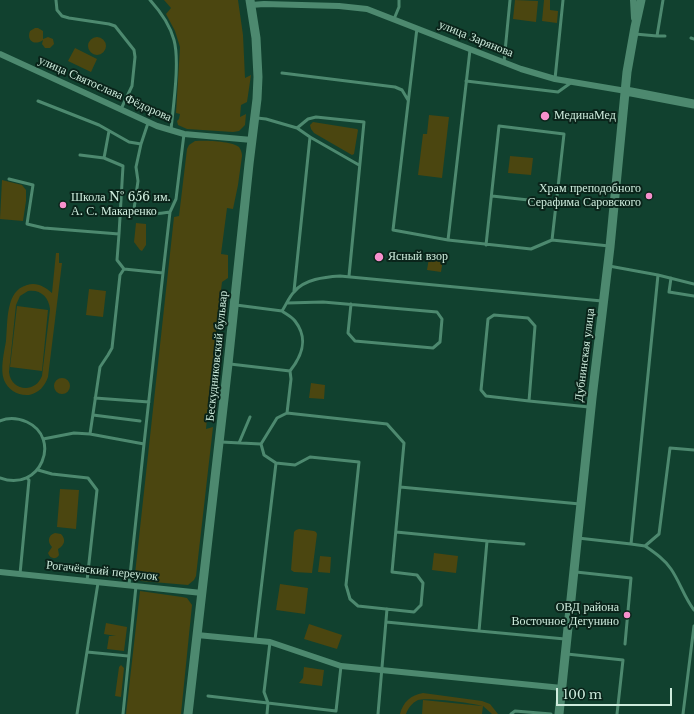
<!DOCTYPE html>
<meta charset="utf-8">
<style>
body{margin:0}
#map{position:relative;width:694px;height:714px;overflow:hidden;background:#11412f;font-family:"Libre Baskerville",serif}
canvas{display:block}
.scale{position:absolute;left:556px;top:688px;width:116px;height:18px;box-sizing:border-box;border:2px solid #ceecdd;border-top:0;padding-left:5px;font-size:12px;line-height:14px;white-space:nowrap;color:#ceecdd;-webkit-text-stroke:3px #0a241a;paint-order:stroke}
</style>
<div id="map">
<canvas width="694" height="714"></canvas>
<div class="scale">100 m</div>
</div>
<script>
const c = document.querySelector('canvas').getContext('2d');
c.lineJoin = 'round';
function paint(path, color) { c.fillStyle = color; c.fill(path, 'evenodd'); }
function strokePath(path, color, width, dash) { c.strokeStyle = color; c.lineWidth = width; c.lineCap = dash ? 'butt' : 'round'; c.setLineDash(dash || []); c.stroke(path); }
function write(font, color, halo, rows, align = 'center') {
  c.font = font + ' "Libre Baskerville",serif'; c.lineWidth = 4; c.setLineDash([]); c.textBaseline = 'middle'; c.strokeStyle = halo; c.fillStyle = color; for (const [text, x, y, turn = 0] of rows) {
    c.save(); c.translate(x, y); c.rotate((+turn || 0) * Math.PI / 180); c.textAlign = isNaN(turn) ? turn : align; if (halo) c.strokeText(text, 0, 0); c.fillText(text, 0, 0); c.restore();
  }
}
const green = new Path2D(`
 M164,0H238L243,35L245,78L251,75L247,102L241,105L240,117L246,114L245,125L239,131L233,132L187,129L178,125L177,121L179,119L180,114L176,113L180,47L175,31L166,14L171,8Z
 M515,0L538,1L536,22L513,19Z
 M544,0H550V10L558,11L557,23L542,21Z
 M35,28H38L43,31V39L48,37L53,39L54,44L50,48H45L42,44L43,40C35,46 26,41 30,31Z
 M88 46a9 9 0 1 1 18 0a9 9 0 1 1-18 0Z
 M75,48L97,59L91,72L68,61Z
 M429,115L449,117L442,178L418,175L423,134H427Z
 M313,122L357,129L358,130L354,154L352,155L314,133L311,129L310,125Z
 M195,141C204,140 232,141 239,147C241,150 242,153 242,156L238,185L233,209L227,208L221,254L228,255V278L222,282L214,351L221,347V351L214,356L213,366L220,362L217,382L211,385L210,393L216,391L215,406L208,408L206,429L213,427L196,576L194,580L188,585L141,581L136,578L135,574L174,217L179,216L187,149L189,145Z
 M510,156L533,158L531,175L508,173Z
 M2,180L22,185L26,190V201L23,221L0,219Z
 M136,223L146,224V245L142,251L140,250L134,242Z
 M56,253H59V263H62L48,377C45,386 39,393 29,395C18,396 8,390 4,380C0,369 4,353 6,341C8,322 5,291 27,285C37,282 45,287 52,293ZM28,291C40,289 49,297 50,309L42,376C35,394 11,391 9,372L16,305L20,296Z
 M429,258L443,259L441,272L427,270Z
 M89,289L106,291L103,317L86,315Z
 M17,306L48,310L42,371L10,367Z
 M54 386a8 8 0 1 1 16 0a8 8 0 1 1-16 0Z
 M311,383L325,385L324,399L309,398Z
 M60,489L79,490L76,529L57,527Z
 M299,529L314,531L316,532L317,534L312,573L294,572L291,570L294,532L296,530Z
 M55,533L61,534C66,539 65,545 58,549L59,555C56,560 50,559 48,553L52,547C47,542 48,535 55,533Z
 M434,553L458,556L456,573L432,570Z
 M320,556L331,557L330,573L318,572Z
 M280,584L308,588L305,614L276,610Z
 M140,591L182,597L187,598L192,605L181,714H126Z
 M106,623L127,627L124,651L107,649L109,636H116L104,634Z
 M309,624L342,635L337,649L304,639Z
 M121,665L124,668L121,697L115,696L119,667Z
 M304,667L324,670L322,686L299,683L303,678Z
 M423,693L482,701L490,704L498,714H492L483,706L482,714H422L423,700L482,706C474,703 426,697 418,700C412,703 408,708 406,714H400C403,702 411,695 423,693Z`);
const lane = new Path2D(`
 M56,0L57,10L62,16L69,18L109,24L115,26L134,50L135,57L132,86L121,109
 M150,0C160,11 170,25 174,40C180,62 173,107 171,130
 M394,19L399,7V0
 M417,28L393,230L448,240L470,50
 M635,34L657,36L663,0
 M657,36H665
 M691,38L694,39
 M504,62L510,0
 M282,73L395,87L402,90L408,100
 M555,79L563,0
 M466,81L558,92L572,82
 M38,101L99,125L129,142L141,144
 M257,118L266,119L297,128L308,119L316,117L364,122L349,276
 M148,123L141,144L136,167L138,181L134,209C144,216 159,214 170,212
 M310,137L359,165
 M80,155L104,158L123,166L119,234
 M104,158L109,131
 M9,179L33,185L27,224L44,228L119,234L117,260L124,269L163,273L144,444
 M492,196L556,203
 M448,240L531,249L552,240L609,246
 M486,245L499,126L564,134L552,240
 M163,273L170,212L176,199L184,134
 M658,275L694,284
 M671,278L669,292L694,296
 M294,291L310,137L297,128
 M287,303L323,302L437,312L442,319L440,342L433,348L355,341L348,333L351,304
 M236,305L282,311C286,305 289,297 294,292C304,279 325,277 340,276L602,301
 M230,364L290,371C302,356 309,339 295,321C292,317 286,314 282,311
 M95,398L149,402
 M529,401L486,396L481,390L488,319L494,315L528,318L535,326L529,401L589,407
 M93,415L140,421
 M0,421C9,417 18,418 27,422C62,438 41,493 0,478
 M90,434L100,367L108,355L112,348L120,275L124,269
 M43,439L74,433L90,434L144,444L129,585
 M221,442L261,444
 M239,443L250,417
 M276,463L295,465L310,457L359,462L346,585L350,599L358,606L414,612L421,605L423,583L417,575L392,572L404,443L387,424L287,413
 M38,470L52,474L88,478L97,490L87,581
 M400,487L580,504
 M396,532L487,541L479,631L565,639
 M578,538L631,544L658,275L609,266
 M487,541L524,544
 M631,544L645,546L659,534L670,448L694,450
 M645,546C655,553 664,559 671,569C680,582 684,597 694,610
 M576,572L631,578L625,644
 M20,574L29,480L27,478
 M386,622L479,631
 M255,640L276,463L264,455L261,444L277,418L287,413L291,379L290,371
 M87,652L128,656
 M567,654L623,660L617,714
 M208,696L336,711L341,666
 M77,714L98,583
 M123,714L136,586
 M267,714L268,703L264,692L270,642
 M378,714L387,609
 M511,714L515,711L551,714
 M683,714L694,626`);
const street = new Path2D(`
 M633,0L634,18
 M251,5L264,4L339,6L367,9L521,69L555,79L626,91
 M0,54L157,126L184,134L252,140
 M0,572L202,593
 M197,635L270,642L341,666L562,688`);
const secondary = new Path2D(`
 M626,91L694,104
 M188,714L228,364L249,164L257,99L258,77L256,38L250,0
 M559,714L592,398L610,247L627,72L635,27L641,0`);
const markers = [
 [545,116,5,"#f790cd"],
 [649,196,4,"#f790cd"],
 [63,205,4,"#f790cd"],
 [379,257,5,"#f790cd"],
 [627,615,4,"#f790cd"]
];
const streetNames = [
 ["улица Зарянова",476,39,22],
 ["улица Святослава Фёдорова",105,89,24],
 ["Дубнинская улица",585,355,-83],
 ["Бескудниковский бульвар",217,356,-84],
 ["Рогачёвский переулок",102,571,6]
];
const poiNames = [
 ["МединаМед",554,116],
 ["Храм преподобного",641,189,"right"],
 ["Серафима Саровского",641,203,"right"],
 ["Школа № 656 им.",71,198],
 ["А. С. Макаренко",71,212],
 ["Ясный взор",388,257],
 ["ОВД района",619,608,"right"],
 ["Восточное Дегунино",619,622,"right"]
];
paint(green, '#4b4610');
strokePath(lane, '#4d896f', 3);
strokePath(street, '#4d896f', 6);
strokePath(secondary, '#4d896f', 9);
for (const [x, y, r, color] of markers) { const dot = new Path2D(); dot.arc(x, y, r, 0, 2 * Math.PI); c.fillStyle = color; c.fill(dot); strokePath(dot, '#0a241a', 1.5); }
write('12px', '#ceecdd', '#0a241a', streetNames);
write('12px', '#ceecdd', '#0a241a', poiNames, 'left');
</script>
